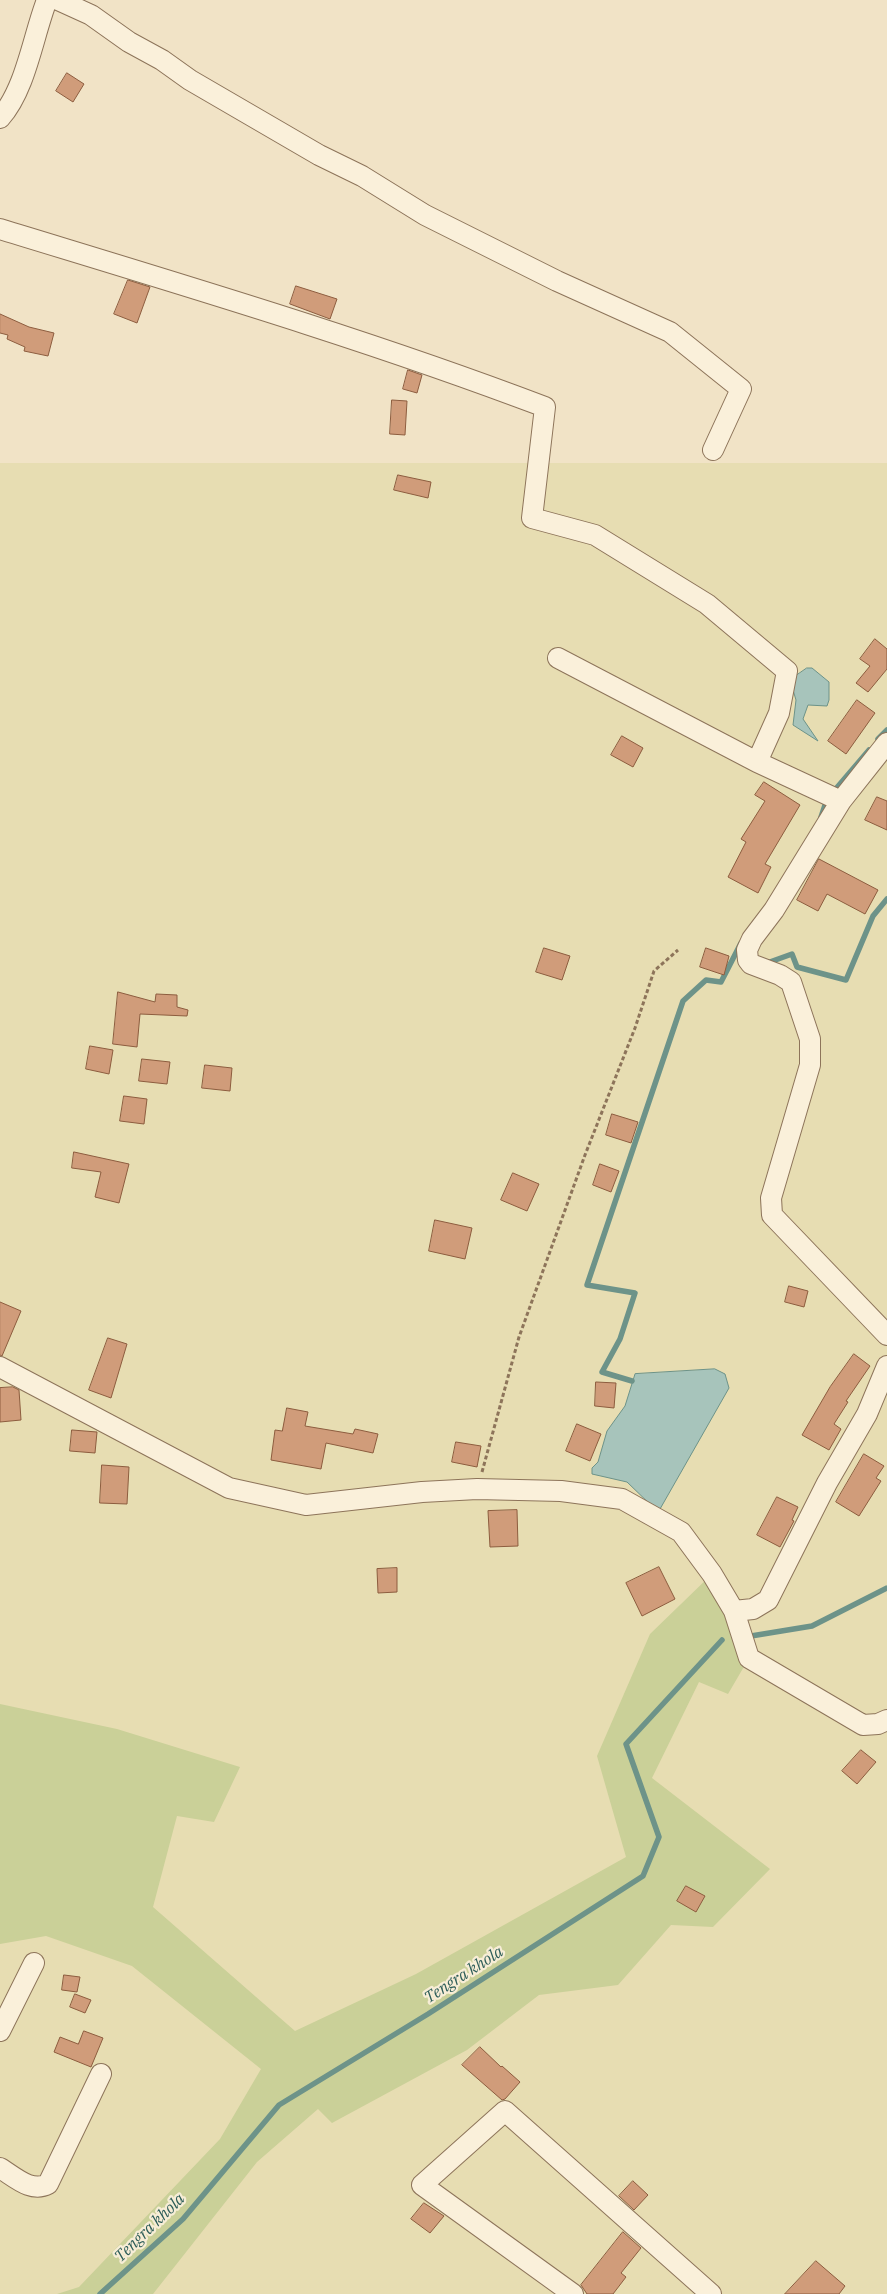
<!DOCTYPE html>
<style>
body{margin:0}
canvas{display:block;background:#f1e3c6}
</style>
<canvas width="887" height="2294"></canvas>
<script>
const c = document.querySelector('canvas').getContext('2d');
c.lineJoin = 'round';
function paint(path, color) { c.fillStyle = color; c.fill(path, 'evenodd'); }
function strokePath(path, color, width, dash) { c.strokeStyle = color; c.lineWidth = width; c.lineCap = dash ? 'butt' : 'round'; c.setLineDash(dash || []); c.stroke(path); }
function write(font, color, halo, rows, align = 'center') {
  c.font = font + ' "IBM Plex Serif",serif'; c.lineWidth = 4.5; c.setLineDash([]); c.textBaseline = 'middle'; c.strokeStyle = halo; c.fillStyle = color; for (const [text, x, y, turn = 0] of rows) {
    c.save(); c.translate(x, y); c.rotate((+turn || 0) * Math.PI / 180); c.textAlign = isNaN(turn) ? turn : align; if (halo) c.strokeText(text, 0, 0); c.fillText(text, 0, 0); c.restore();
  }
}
const farmland = new Path2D(`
 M0,463H887V2294H0Z`);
const green = new Path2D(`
 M712,1574L749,1658L728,1694L699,1682L652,1778L770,1869L713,1927L671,1925L618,1985L539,1995L467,2050L332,2123L318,2109L257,2162L153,2294H57L79,2287L220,2139L261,2069L132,1966L46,1936L0,1944V1704L117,1729L240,1767L214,1822L177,1816L153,1907L295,2031L416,1974L626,1857L597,1756L650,1634Z`);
const water = new Path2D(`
 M807,668H812L829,682V700L827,706L808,705L803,719L818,741L793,725L796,700L790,680Z
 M715,1369L725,1374L729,1388L660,1509H655L627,1482L592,1474V1468L598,1462L607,1431L625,1406L635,1374Z`);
const stream = new Path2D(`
 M878,739L887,730
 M834,791L869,750
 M821,817L825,805
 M765,962L767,963L792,954L797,967L846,980L873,916L887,899
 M632,1381L602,1372L620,1339L635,1293L587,1285L683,1001L706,980L721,982L741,943
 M751,1636L812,1626L887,1588
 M100,2294L183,2219L279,2105L428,2014L643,1876L659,1837L626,1744L722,1640`);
const building = new Path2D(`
 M67,73L84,84L73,102L56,91Z
 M128,280L150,287L137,323L114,314Z
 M296,286L337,299L330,319L290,304Z
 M0,314L29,327L54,333L48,356L24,351L25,347L7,339L8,335L0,333Z
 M408,370L422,375L417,393L403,389Z
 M392,400L407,401L405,435L390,434Z
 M398,475L431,482L428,498L394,490Z
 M875,639L887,649V669L868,692L856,683L870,666L860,659Z
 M857,700L875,713L846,754L828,741Z
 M622,736L643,748L633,767L611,755Z
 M764,782L800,805L765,864L771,867L758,893L728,877L746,842L741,839L765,801L755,795Z
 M877,797L887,801V830L865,820Z
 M819,859L878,890L865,914L827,894L818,911L797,900Z
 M544,948L570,956L562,980L536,972Z
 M706,948L729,956L724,975L700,967Z
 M118,992L155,1002L156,994L177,995V1007L188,1010L187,1016L140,1014L137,1047L113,1044Z
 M90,1046L113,1050L109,1074L86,1069Z
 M142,1059L170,1062L167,1084L139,1081Z
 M205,1065L232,1068L230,1091L202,1088Z
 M124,1096L147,1099L144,1124L120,1121Z
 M612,1114L638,1122L631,1143L606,1135Z
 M74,1152L129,1164L119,1203L95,1197L101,1172L72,1168Z
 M600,1164L619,1171L611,1192L593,1185Z
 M513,1173L539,1184L527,1211L501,1200Z
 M435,1220L472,1228L465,1259L429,1251Z
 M789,1286L808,1291L804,1307L785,1302Z
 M0,1302L21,1311L2,1356L0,1355Z
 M108,1338L127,1344L111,1398L89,1390Z
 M854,1354L870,1366L846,1401L848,1402L834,1424L841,1429L829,1450L802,1435L830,1387Z
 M596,1382L616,1383L614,1408L595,1406Z
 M13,1387L19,1390L21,1420L0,1422V1388Z
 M287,1408L308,1412L305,1426L353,1434L355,1429L378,1434L373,1453L326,1443L321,1469L271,1460L275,1430L282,1431Z
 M577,1424L601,1434L590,1461L566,1451Z
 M72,1430L97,1432L95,1453L70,1451Z
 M456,1442L481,1446L477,1467L452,1462Z
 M864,1454L884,1466L876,1478L881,1481L859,1516L836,1502Z
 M102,1465L129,1467L127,1504L100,1503Z
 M777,1497L798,1507L792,1520L794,1521L780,1547L757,1535Z
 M517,1510L518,1546L490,1547L488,1511Z
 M659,1567L675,1599L642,1616L626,1583Z
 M397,1568V1592L378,1593L377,1569Z
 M861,1750L876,1762L857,1784L842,1771Z
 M686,1886L705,1896L696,1912L677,1901Z
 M64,1975L80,1977L77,1992L62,1990Z
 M75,1994L91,2000L85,2013L70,2007Z
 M84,2031L103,2038L91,2067L54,2052L60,2037L78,2044Z
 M480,2047L501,2067L502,2066L520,2082L505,2099L502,2100L462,2065Z
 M633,2181L648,2195L634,2210L619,2196Z
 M424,2203L444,2216L430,2233L411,2219Z
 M623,2232L641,2248L621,2273L626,2277L613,2294H587L581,2285Z
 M816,2261L845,2286L839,2294H785Z`);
const path = new Path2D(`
 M482,1472L519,1337L585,1155L635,1028L654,971L678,950`);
const minor = new Path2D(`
 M58,0L91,15L129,42L162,60L190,80L319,155L362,176L425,215L557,281L670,332L741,389L713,450
 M0,118C26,89 33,36 47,0
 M0,229C183,285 366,339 545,407L532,518L595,535L707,604L787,671L779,713L757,762L841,801
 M558,658L757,762
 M887,743L841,801L774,910L752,939L747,950L748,960L751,964L780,975L791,982L810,1039V1065L771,1198L772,1215L887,1335
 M0,1367L229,1488L306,1505L422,1492L477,1489L561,1491L622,1499L681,1532L712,1574L734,1611L749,1658L863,1725L878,1724L887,1720
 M734,1611L753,1609L768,1600L827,1483L867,1414L887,1366
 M0,2031L34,1963
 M0,2168C15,2177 31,2193 48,2184L101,2074
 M573,2294L422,2185L505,2111L711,2294`);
const waterNames = [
 ["Tengra khola",464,1975,-33],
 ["Tengra khola",150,2228,-44]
];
paint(farmland, '#e7ddb2');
paint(green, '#cad098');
paint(water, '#a7c4bb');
strokePath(water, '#6d9389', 1);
strokePath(stream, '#6d9389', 5.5);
paint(building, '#d09c7a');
strokePath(building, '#8d5d3f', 1);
strokePath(minor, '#8d745a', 22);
strokePath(path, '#8d745a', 3, [4, 2.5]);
strokePath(minor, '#faf0da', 20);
write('italic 16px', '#2d5d59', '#f7edd6', waterNames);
</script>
